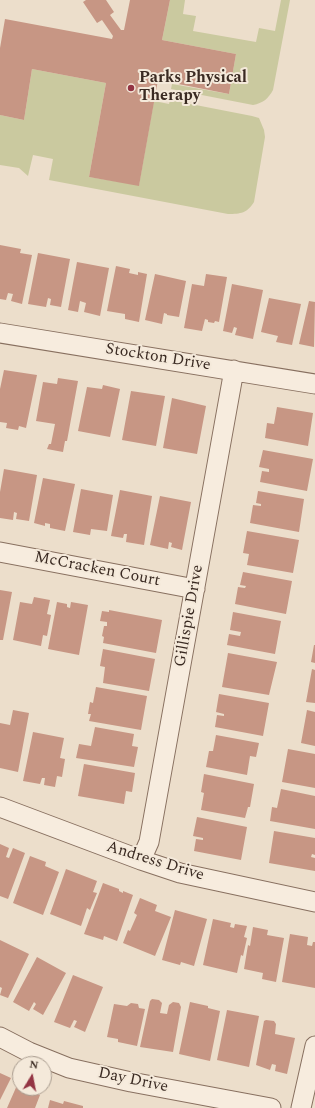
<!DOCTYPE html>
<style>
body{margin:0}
#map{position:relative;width:315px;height:1108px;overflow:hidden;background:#ecdecb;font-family:Spectral,serif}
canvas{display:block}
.north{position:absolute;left:12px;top:1056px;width:40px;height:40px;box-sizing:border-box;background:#f4e9da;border:1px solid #aa9d90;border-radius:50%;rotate:10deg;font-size:11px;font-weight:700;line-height:16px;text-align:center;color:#3a2a22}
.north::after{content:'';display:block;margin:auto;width:14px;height:18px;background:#933443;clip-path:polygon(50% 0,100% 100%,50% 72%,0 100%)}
</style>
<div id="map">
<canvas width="315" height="1108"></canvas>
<div class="north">N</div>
</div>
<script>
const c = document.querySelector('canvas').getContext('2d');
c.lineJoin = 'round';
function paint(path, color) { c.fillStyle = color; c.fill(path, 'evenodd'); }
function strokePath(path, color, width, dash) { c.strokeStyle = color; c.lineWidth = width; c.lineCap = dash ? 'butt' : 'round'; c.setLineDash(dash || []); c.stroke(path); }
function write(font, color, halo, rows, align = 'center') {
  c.font = font + ' Spectral,serif'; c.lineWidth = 4; c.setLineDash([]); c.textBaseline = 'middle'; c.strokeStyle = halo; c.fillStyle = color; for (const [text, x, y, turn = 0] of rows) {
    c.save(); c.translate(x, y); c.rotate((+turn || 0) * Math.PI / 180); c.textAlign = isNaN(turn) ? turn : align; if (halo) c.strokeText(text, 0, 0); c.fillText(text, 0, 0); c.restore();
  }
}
const green = new Path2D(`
 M170,0H185L183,14L196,16L193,31L256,42L259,28L275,31L281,0H290L273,90C268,99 263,103 253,105L171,89L172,84L229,94L236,54L162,40Z
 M32,69L106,83L89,177L139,185L154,101L169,104L170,100L252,116L259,118L264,130L265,137L254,202C247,213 241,214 228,214L49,180L53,159L33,155L28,176L19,168L0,165V115L24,120Z`);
const building = new Path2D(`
 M86,0H106L114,12L110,15L121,30H124L130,0H170L162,40L236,54L229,94L158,80L139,186L89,177L106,83L32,69L24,120L0,115V48L5,19L112,39L113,36L102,20L97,23L83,2Z
 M0,245L21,249L20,253L32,255L22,304L11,301L13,294L8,293L6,300L0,299Z
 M38,253L70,259L61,307L50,305L51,299L48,298L46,307L28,304Z
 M77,262L109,268L100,316L84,312L86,303L80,301L78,312L68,310Z
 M116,266L130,269L129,273L138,275V272L147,274L139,322L125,319V314L107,311Z
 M155,274L186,281L179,317L167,315V314L164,313L162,324L145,320Z
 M206,274L227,277L219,322L215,321L214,323L208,322V320L205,319L202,331L184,328L192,284L204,286Z
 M232,284L263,290L253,339L235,335L237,328L234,327L232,333L223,331Z
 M269,298L301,304L292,345L276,342L278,336L261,332Z
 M309,301L315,302L314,347L299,344Z
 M4,370L37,375L26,428L19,426L18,430L6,428L7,423L0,422V389Z
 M58,378L78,381L67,441H65L63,452L47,449L49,444H51L55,424L36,421L43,382L57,384Z
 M103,385L120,389L110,437L78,431L87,387L102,389Z
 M131,391L165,396L156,446L122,440Z
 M172,398L206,406L197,454L163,448Z
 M277,407L313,413L308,446L265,438L267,423L274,424Z
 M263,450L313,459L307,491L260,482L262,471L269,472V469L259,467Z
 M4,469L37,475L29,521L16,519L17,513L14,512L13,520L0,518V492Z
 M43,478L75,484L65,531L50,528V524L45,523V526L34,523Z
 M81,489L113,495L107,531L91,529L90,535L73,532Z
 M120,490L152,496L144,545L126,542L127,534H124L123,538L111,536Z
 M258,491L304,499L299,532L250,523L253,505L261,506V504L256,503Z
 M160,496L191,502L182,550L171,547L172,543L169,542L168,549L150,545Z
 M247,531L299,540L293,573L247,565L249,554L243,553Z
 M243,572L292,581L286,614L235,604L238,587L245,588L246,586L240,585Z
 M0,590L12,592L3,640H0Z
 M34,597L50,600L47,614L51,615L47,636L43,635L41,646L13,640L20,602L32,604Z
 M57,602L67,604V607L70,608L71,602L88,605L79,655L48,649Z
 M109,610L162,620L156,653L103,643L104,637L102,636L104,626H107V622L100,621L102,611L109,612Z
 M233,612L281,621L275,654L227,645L229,634L240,636L241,632L230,630Z
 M314,645H315V663L311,662Z
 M103,649L155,659L149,691L103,683L105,667L100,666Z
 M228,653L277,662L269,695L222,687Z
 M312,669L315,670V703L306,702Z
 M96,687L147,696L141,730L89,721L91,714H88L90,702L93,703Z
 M219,694L269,703L263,736L215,727L217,715L224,716V714L216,712Z
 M13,710L29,713L18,772L0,768V723L10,725Z
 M307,710L315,712V746L301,743Z
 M95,727L134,734L132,746L138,747L134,767L76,758L79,744L91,746Z
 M33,732L64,738L60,758L65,759L62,777L57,776L55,787L44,785L45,778H42L40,784L23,781Z
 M216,735L259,743L256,757L250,756L247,775L206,767L209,751H213Z
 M288,749L315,754V788L282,782Z
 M84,764L135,773L132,792L126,791L124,804L78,796Z
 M204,774L254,784L250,807H248L245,818L201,810L204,793L201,792Z
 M281,789L315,796V829L270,821L272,807L277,808Z
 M197,817L247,827L241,860L194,851L196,839L203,840V838L193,836Z
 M274,831L315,838V855L312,854L311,857L315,858V871L269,863Z
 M0,844L9,848L6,857L9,858L13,848L25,853L8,899L0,896Z
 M30,856L46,862L45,866L59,872L43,915L13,903Z
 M66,869L97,881L93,892L97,893L90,910L87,908L81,926L50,914Z
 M103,883L119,889V891L123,893V891L133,895L117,941L104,936L103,940L84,934Z
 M140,898L157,905L155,911L171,917L155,956L123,943L128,930L130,931L137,915L134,913Z
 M175,910L207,919L194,966L181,962L180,965L162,960Z
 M213,919L231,923L230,927L234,928L235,924L247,926L244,937L247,938L243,956L241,955L237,973L203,965Z
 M253,927L268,930L267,935L284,938L276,982L262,979L263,973L244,969L248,945L250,946Z
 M290,934L308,937L307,945L312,946L313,942H315V988L282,982Z
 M0,940L29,954L8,998L0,995L2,988L0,987Z
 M37,957L66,973L43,1015L33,1009L36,1004L34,1002L29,1011L13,1002Z
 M73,975L103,987L85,1032L74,1027L77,1021L74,1020L70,1028L54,1022Z
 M152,999L159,1000L162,1003L160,1013L167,1014L169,1005L173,1002L179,1003L181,1007L173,1052L140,1047L150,1001Z
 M190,1002L208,1006V1008L220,1011L210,1061L179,1054Z
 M131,1003L138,1004L139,1008L145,1009L137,1046L118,1042V1039L107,1037L114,1004L127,1006Z
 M227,1010L259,1016L249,1067L217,1060Z
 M266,1020L274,1021L276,1024L275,1034L295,1038L287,1074L275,1071L276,1065L272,1064L270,1070L256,1065L264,1021Z
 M0,1073L11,1078L0,1100Z
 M18,1083L20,1084V1088H29L34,1090L33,1092L40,1095L35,1108H7Z
 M50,1100L63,1104L64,1101L83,1106V1108H48Z`);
const street = new Path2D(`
 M0,333L315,384
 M0,552L195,589
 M0,807L141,860L180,873L315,902
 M141,860L149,842L234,370
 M0,1037L29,1052L69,1068L131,1082L271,1108
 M301,1108L315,1046`);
const markers = [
 [131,88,4,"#933443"]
];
const poiNames = [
 ["Parks Physical",139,79],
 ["Therapy",139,97]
];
const streetNames = [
 ["Stockton Drive",158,358,9],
 ["McCracken Court",97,570,11],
 ["Gillispie Drive",190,616,-80],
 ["Andress Drive",155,862,17],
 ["Day Drive",133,1081,12]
];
paint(green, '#cac99f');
paint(building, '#c79684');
strokePath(street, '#887060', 21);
strokePath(street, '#f7ecde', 19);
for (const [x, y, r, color] of markers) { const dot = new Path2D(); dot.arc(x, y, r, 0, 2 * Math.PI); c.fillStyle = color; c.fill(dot); strokePath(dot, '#f4e9da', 1.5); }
write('bold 16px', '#3a2a22', '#f4e9da', poiNames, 'left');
write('16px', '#3a2a22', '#f4e9da', streetNames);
</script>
